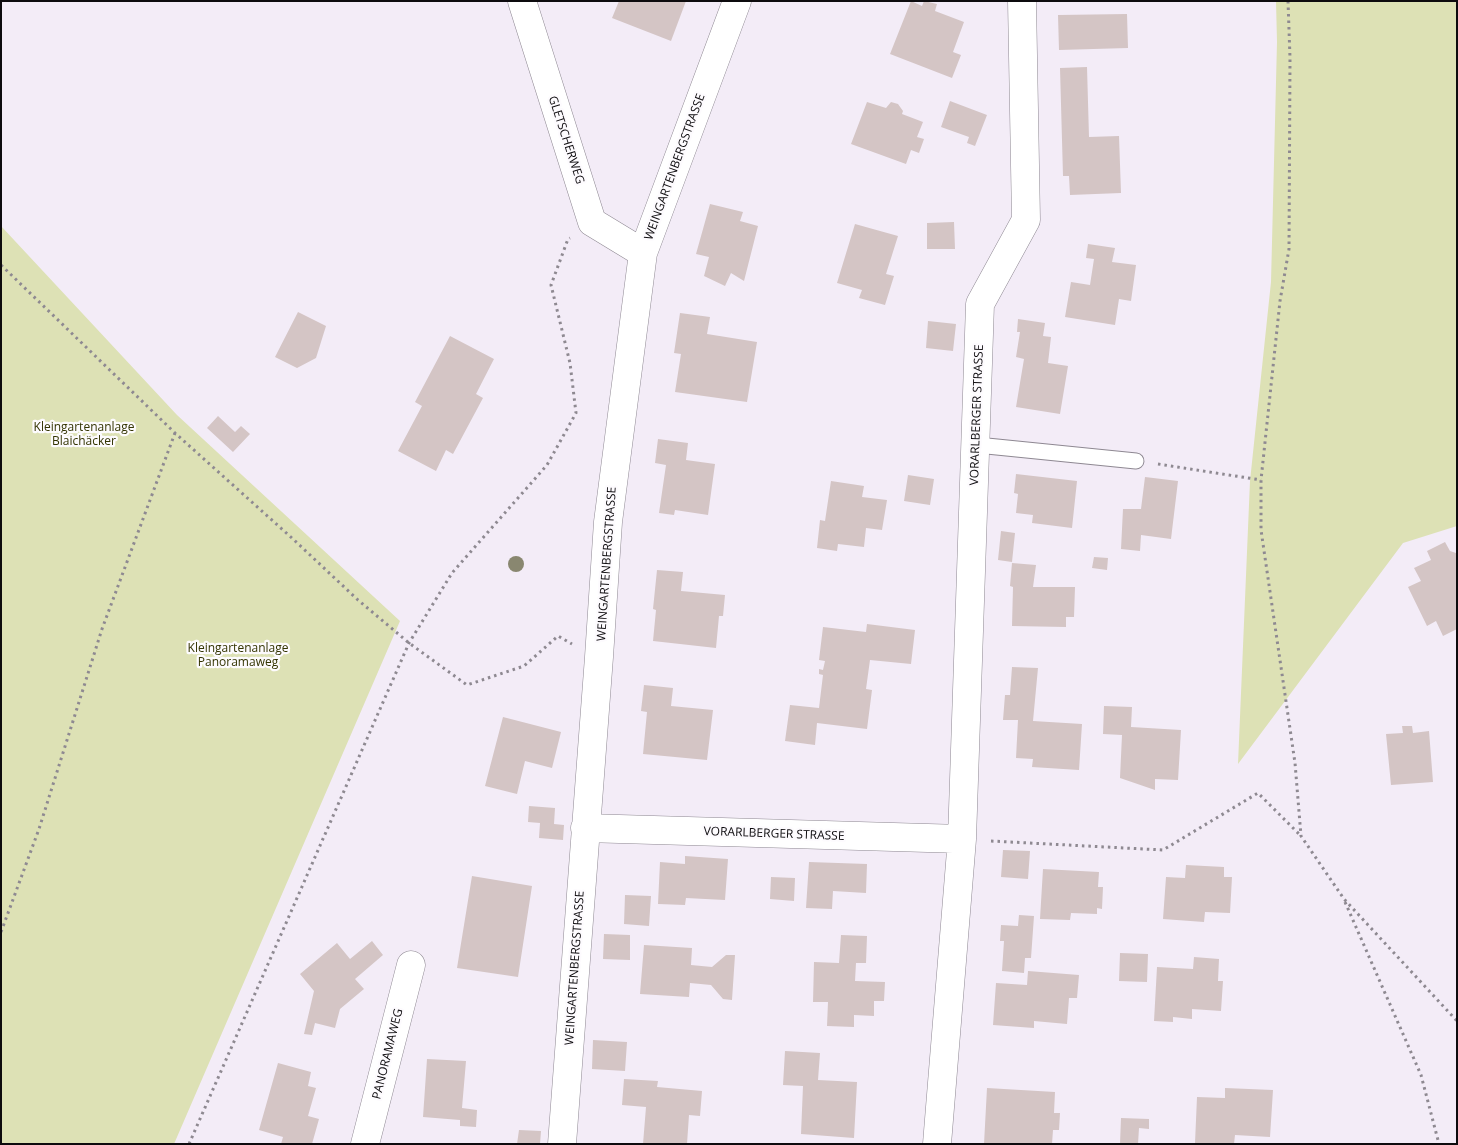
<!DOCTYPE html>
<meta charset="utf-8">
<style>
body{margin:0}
#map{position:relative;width:1458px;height:1145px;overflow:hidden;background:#f3ecf7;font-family:"Open Sans",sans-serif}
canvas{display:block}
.frame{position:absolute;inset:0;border:2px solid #0d0b0e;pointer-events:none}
</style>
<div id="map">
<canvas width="1458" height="1145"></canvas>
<div class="frame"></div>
</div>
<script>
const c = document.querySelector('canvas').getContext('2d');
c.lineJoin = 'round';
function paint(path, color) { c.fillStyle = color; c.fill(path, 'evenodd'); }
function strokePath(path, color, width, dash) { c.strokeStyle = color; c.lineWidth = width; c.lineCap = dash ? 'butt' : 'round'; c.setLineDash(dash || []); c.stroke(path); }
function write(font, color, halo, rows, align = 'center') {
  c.font = font + ' "Open Sans",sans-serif'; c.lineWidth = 4.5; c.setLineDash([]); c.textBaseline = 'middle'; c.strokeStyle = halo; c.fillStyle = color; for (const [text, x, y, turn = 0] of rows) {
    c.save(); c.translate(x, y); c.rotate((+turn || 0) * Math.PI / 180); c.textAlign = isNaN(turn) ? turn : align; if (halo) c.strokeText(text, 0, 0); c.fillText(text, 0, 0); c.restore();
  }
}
const green = new Path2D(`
 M1276,1H1457V526L1403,543L1238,764L1250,481L1271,282L1277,42Z
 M1,226L177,415L400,621L174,1144H1Z`);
const building = new Path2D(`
 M619,1H686L671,41L612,18Z
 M911,1L922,6L924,1L937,4L935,11L964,22L953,52L961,55L952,78L890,54Z
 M1127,14L1128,48L1059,50L1058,15Z
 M1087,67L1089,137L1119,136L1121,193L1070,195L1069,176H1063L1060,68Z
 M950,101L987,115L975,146L967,143L969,137L941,127Z
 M867,102L886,108L891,102L898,104L903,111L902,114L923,122L917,137L924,139L919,153L911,150L906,164L851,144Z
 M710,204L743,212L740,221L758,226L744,281L731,273L725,286L704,276L709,257L696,254Z
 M954,222L955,249H927V223Z
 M855,224L898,236L886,274L894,276L885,305L859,298L862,290L837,283Z
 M1088,244L1115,248L1112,262L1136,265L1131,301L1119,299L1115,325L1065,317L1071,282L1090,285L1094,259L1086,258Z
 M298,312L326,326L316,358L297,368L275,357Z
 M680,313L710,317L707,334L757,342L747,402L675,392L681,354L674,353Z
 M1018,319L1045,323L1043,336L1051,337L1048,363L1068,366L1060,414L1016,407L1024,359L1016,357L1020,332H1017Z
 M928,321L956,324L953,351L926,348Z
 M450,336L494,359L476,394L483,398L453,454L446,450L436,471L398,451L422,406L415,402Z
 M218,416L235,432L241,426L250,434L233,452L207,428Z
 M658,439L688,443L686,460L715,464L708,515L675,510L674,515L659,513L666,465L655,463Z
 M1016,474L1077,481L1072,528L1032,523L1033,515L1016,513L1018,494L1014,493Z
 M908,475L934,479L930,505L904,501Z
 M1145,477L1178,481L1171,539L1141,535L1140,551L1121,549L1123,509H1141Z
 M831,481L864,486L862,497L887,500L882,530L866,528L864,547L838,544L837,551L817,548L820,520L825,521Z
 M1001,531L1015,533L1012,562L998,560Z
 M1445,542L1450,551L1456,553L1457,555V629L1443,636L1436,621L1427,626L1408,587L1421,581L1414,568L1431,560L1427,551Z
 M1094,557L1108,558L1107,570L1092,568Z
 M1012,563L1036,565L1033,587H1075L1074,617H1066V627L1012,626L1013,587L1010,586Z
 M657,570L683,572L681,591L725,595L723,616H719L716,648L653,641L656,610L653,609Z
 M867,624L915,630L911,664L870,660L866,689L872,690L867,729L817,723L815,745L785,741L790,705L819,708L823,675L819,674V669L823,670L825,661L819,660L823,627L866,632Z
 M1012,667L1038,668L1033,721L1082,724L1079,770L1032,767L1033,759L1016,758L1018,720H1003L1005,695H1010Z
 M644,685L673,688L671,706L713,710L707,760L643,754L647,712L641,711Z
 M1104,706L1132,707L1131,727L1181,730L1178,780L1155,779V790L1120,778L1122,735L1103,734Z
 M503,717L561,732L552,768L525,761L517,794L485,786Z
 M1402,726H1412L1413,733L1429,731L1433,782L1391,785L1386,734L1403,733Z
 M529,806L555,808L554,824L564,825L563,840L539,838L540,823L528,822Z
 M1003,850L1030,851L1028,879L1001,877Z
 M685,856L728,859L725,900L686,898L685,905L658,904L660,862L685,864Z
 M809,862L867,864L866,893L833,891L832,909L806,908Z
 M1186,865L1224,867V877H1232L1230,913L1205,912L1204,922L1163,919L1166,877L1185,878Z
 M1043,869L1099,872L1098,887H1103L1102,909L1097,908V914L1071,913L1070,920L1040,919Z
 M472,876L532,886L518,977L457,968Z
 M771,877L795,878L794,901L770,899Z
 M625,895L651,896L649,926L624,924Z
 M1019,915L1034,916L1031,958H1025L1024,973L1002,971L1004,941H1000L1001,925L1018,926Z
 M604,934L630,935V960L603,959Z
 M841,935L867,936L866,963H856L855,981L885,982L884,1001H874V1016L854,1015V1027L827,1026L828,1002H813L814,962L839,963Z
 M372,941L383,955L355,979L364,989L340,1009L335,1028L315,1023L312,1035L304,1034L314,991L300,974L337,943L350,959Z
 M644,945L692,948L691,965L712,967L726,955H735L732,1000L723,999L711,985L690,983L689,997L640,994Z
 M1120,953L1148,954L1147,982L1119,981Z
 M1194,957L1219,959L1218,981H1223L1221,1011L1192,1009V1019L1173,1017V1022L1154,1021L1157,967L1193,969Z
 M1028,971L1079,975L1077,998H1069L1067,1024L1034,1021V1028L993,1025L996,983L1027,985Z
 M593,1040L627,1042L625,1071L592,1069Z
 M785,1051L820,1053L818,1080L857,1082L854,1138L801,1134L803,1086L783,1085Z
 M427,1059L466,1061L462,1108L477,1110L476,1127L460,1126V1120L423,1117Z
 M278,1063L311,1072L308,1086L316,1088L308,1116L319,1119L312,1144H281L283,1137L259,1130Z
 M624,1079L658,1081L657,1087L702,1091L700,1116L689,1115L687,1144H643L646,1107L622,1105Z
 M987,1088L1055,1092L1054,1113H1060L1059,1130H1053L1052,1144H984Z
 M1225,1088L1273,1090L1270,1137L1235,1135L1234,1144L1195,1143L1197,1097L1225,1098Z
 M1121,1118L1149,1119V1129L1139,1128L1138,1144H1120Z
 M519,1130L541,1131L540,1144H517Z`);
const path = new Path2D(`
 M1288,1L1290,58L1289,249L1280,301L1261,480V530L1295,763L1301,836L1344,899L1457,1021
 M1,265L175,433L293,539L358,600L409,643L467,685L524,666L558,636L572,644
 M1158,464L1261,480
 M991,841L1163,850L1258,793L1301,836
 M1345,902L1421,1075L1439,1144
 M1,932L39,829L102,629L175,433
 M189,1144L409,643L452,573L547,465L576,413L570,363L551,285L568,239L570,238`);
const lane = new Path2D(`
 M977,445L1136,461`);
const street = new Path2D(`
 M522,1L592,222L643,253
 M585,828L962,839
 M365,1144L411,965
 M562,1144L599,657L608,522L643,253L737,1
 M937,1144L962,839L980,304L1026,220L1022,1`);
const trees = [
 [516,564]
];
const streetNames = [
 ["GLETSCHERWEG",566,140,72],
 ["WEINGARTENBERGSTRASSE",675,167,-70],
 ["VORARLBERGER STRASSE",977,415,-88],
 ["WEINGARTENBERGSTRASSE",607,564,-86],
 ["VORARLBERGER STRASSE",774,834,2],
 ["WEINGARTENBERGSTRASSE",575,968,-86],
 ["PANORAMAWEG",388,1054,-76]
];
const parkNames = [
 ["Kleingartenanlage",84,428],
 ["Blaichäcker",84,442],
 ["Kleingartenanlage",238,649],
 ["Panoramaweg",238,663]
];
paint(green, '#dde1b5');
paint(building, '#d4c5c5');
strokePath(lane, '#8e8892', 17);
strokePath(street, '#8e8892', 29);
strokePath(path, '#8e8991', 3, [2.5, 4]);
strokePath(lane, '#fff', 15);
strokePath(street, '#fff', 28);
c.fillStyle = '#898770';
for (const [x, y] of trees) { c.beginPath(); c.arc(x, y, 8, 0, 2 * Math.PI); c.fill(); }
write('12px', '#0d0b0e', '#fdfbfe', streetNames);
write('12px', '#333402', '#fdfbfe', parkNames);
</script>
